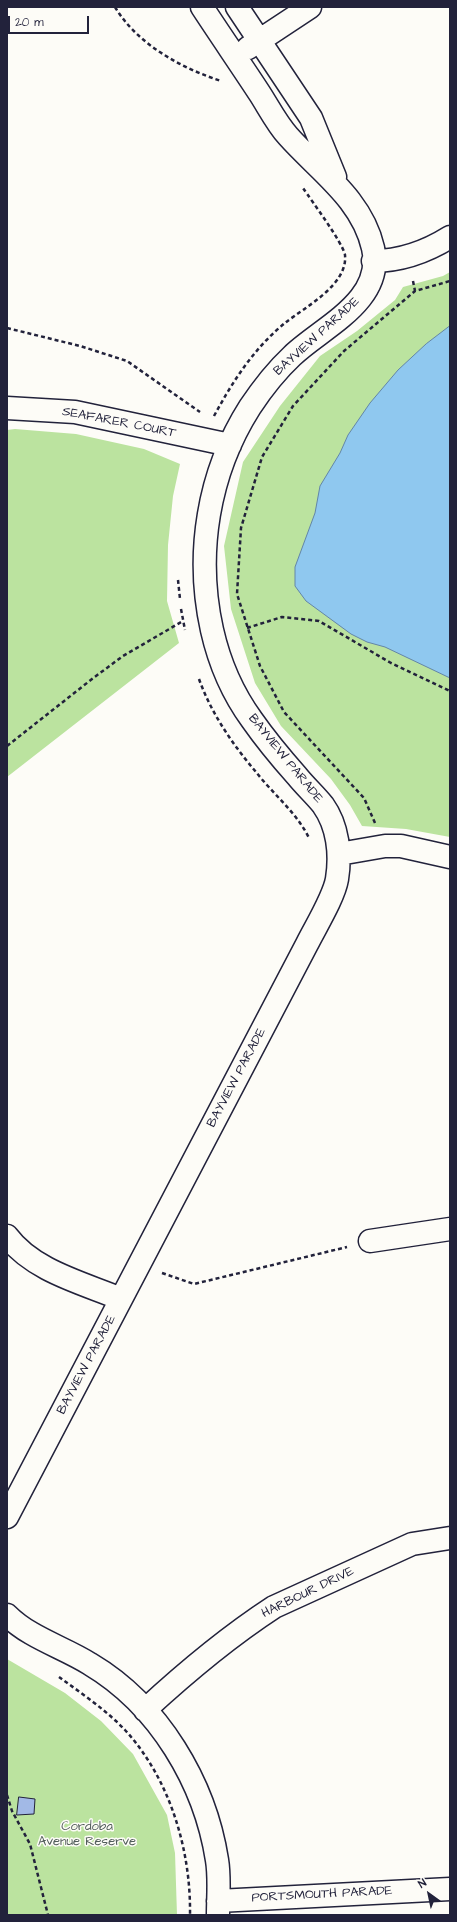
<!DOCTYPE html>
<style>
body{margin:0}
#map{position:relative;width:457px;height:1922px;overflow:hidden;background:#fdfcf7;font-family:"Architects Daughter",sans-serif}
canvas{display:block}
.frame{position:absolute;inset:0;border:8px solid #22223b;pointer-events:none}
.north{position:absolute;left:409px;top:1874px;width:40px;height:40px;-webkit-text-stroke:3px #fdfcf7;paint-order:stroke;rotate:327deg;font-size:11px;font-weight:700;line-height:16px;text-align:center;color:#22223b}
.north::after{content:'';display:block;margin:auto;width:14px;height:18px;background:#22223b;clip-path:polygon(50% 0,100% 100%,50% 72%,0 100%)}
.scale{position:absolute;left:8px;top:16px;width:81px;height:18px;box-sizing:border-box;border:2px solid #22223b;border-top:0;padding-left:5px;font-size:12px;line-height:14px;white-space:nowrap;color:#22223b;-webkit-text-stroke:3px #fdfcf7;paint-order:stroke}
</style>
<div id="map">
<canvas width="457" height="1922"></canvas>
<div class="frame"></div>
<div class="north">N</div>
<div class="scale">20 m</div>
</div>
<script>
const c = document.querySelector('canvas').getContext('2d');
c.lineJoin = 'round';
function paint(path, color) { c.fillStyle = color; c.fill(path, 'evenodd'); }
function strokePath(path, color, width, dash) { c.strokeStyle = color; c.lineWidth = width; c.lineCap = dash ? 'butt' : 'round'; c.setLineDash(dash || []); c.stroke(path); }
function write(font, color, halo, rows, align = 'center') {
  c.font = font + ' "Architects Daughter",sans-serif'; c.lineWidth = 3; c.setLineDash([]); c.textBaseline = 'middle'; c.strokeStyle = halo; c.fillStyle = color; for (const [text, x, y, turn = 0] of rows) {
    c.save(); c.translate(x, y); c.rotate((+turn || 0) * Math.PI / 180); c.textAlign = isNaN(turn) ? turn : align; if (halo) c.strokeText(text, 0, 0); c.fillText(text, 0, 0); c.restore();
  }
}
const green = new Path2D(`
 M450,272V837L406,829L362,826L350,805L331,779L281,726L255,683L231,609L224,546L243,462L280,406L320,356L357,331L395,300L403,287L443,276Z
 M15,429L76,434L144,449L180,464L173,496L168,545L167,601L179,643L7,777V430Z
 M7,1659L65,1693L101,1721L133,1754L167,1815L175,1853L177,1915H7Z`);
const water = new Path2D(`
 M450,326V678L385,647L367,642L351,634L306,601L295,586V567L315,513L320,486L340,453L348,435L370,403L398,370L426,344Z`);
const building = new Path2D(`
 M19,1797L35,1799L34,1814L17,1815Z`);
const path = new Path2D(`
 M115,7C137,44 181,68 221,81
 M413,281L415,291L450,281
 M7,328L80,346L127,361L200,412
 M214,416C226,394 239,372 255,353C264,342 275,331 285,323C305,307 348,285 345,255C343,243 311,200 303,188
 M178,580L180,599
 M181,609L185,630
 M247,628L282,617L319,621L391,663L450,691
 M199,679C211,713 233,745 256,772C273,794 297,813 309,838
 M7,746L92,679L123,656L183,621
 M375,823L364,798L284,712L260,666L237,594L241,528L262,457L293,406L344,351L415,291
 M162,1273L194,1284L347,1247
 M59,1677C81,1693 106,1710 125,1730C170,1779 191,1850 190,1915
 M7,1795L12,1811L30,1844L48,1915`);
const minor = new Path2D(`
 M237,7L311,118L335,177
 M248,48L310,7
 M373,261C402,261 426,252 450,237
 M7,408L75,412L230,445
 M339,854L385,846H401L450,857
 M7,1236C33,1271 83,1283 121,1299
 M370,1241L450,1229
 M7,1517L307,944C316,926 334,897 337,879C341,854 338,826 323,805C315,795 305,786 297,776C281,758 266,740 252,720C233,694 219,661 212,630C195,554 208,473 250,407C262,389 276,371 292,356C322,327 385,301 373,248C362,199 319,171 288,136C277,124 269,108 260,94C241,65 221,36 202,7
 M7,1615C30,1638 63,1647 90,1664C159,1705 205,1783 217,1860C220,1878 218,1897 218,1915
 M145,1710C185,1673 228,1637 274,1607L412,1544L450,1538
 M218,1901L450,1889`);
const streetNames = [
 ["BAYVIEW PARADE",317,337,-42],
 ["SEAFARER COURT",119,423,11],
 ["BAYVIEW PARADE",285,759,51],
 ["BAYVIEW PARADE",237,1078,-62],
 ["BAYVIEW PARADE",87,1365,-62],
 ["HARBOUR DRIVE",308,1593,-26],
 ["PORTSMOUTH PARADE",322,1895,-3]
];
const parkNames = [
 ["Cordoba",87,1827],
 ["Avenue Reserve",87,1842]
];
paint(green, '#bbe39f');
paint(water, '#8fc8ef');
strokePath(water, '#6386a7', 1);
paint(building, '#a2b9e6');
strokePath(building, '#22223b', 1);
strokePath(minor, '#22223b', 25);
strokePath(path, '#22223b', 2.5, [4, 3]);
strokePath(minor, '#fdfcf7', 22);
write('13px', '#22223b', '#fdfcf7', streetNames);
write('13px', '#505c59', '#fdfcf7', parkNames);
</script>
